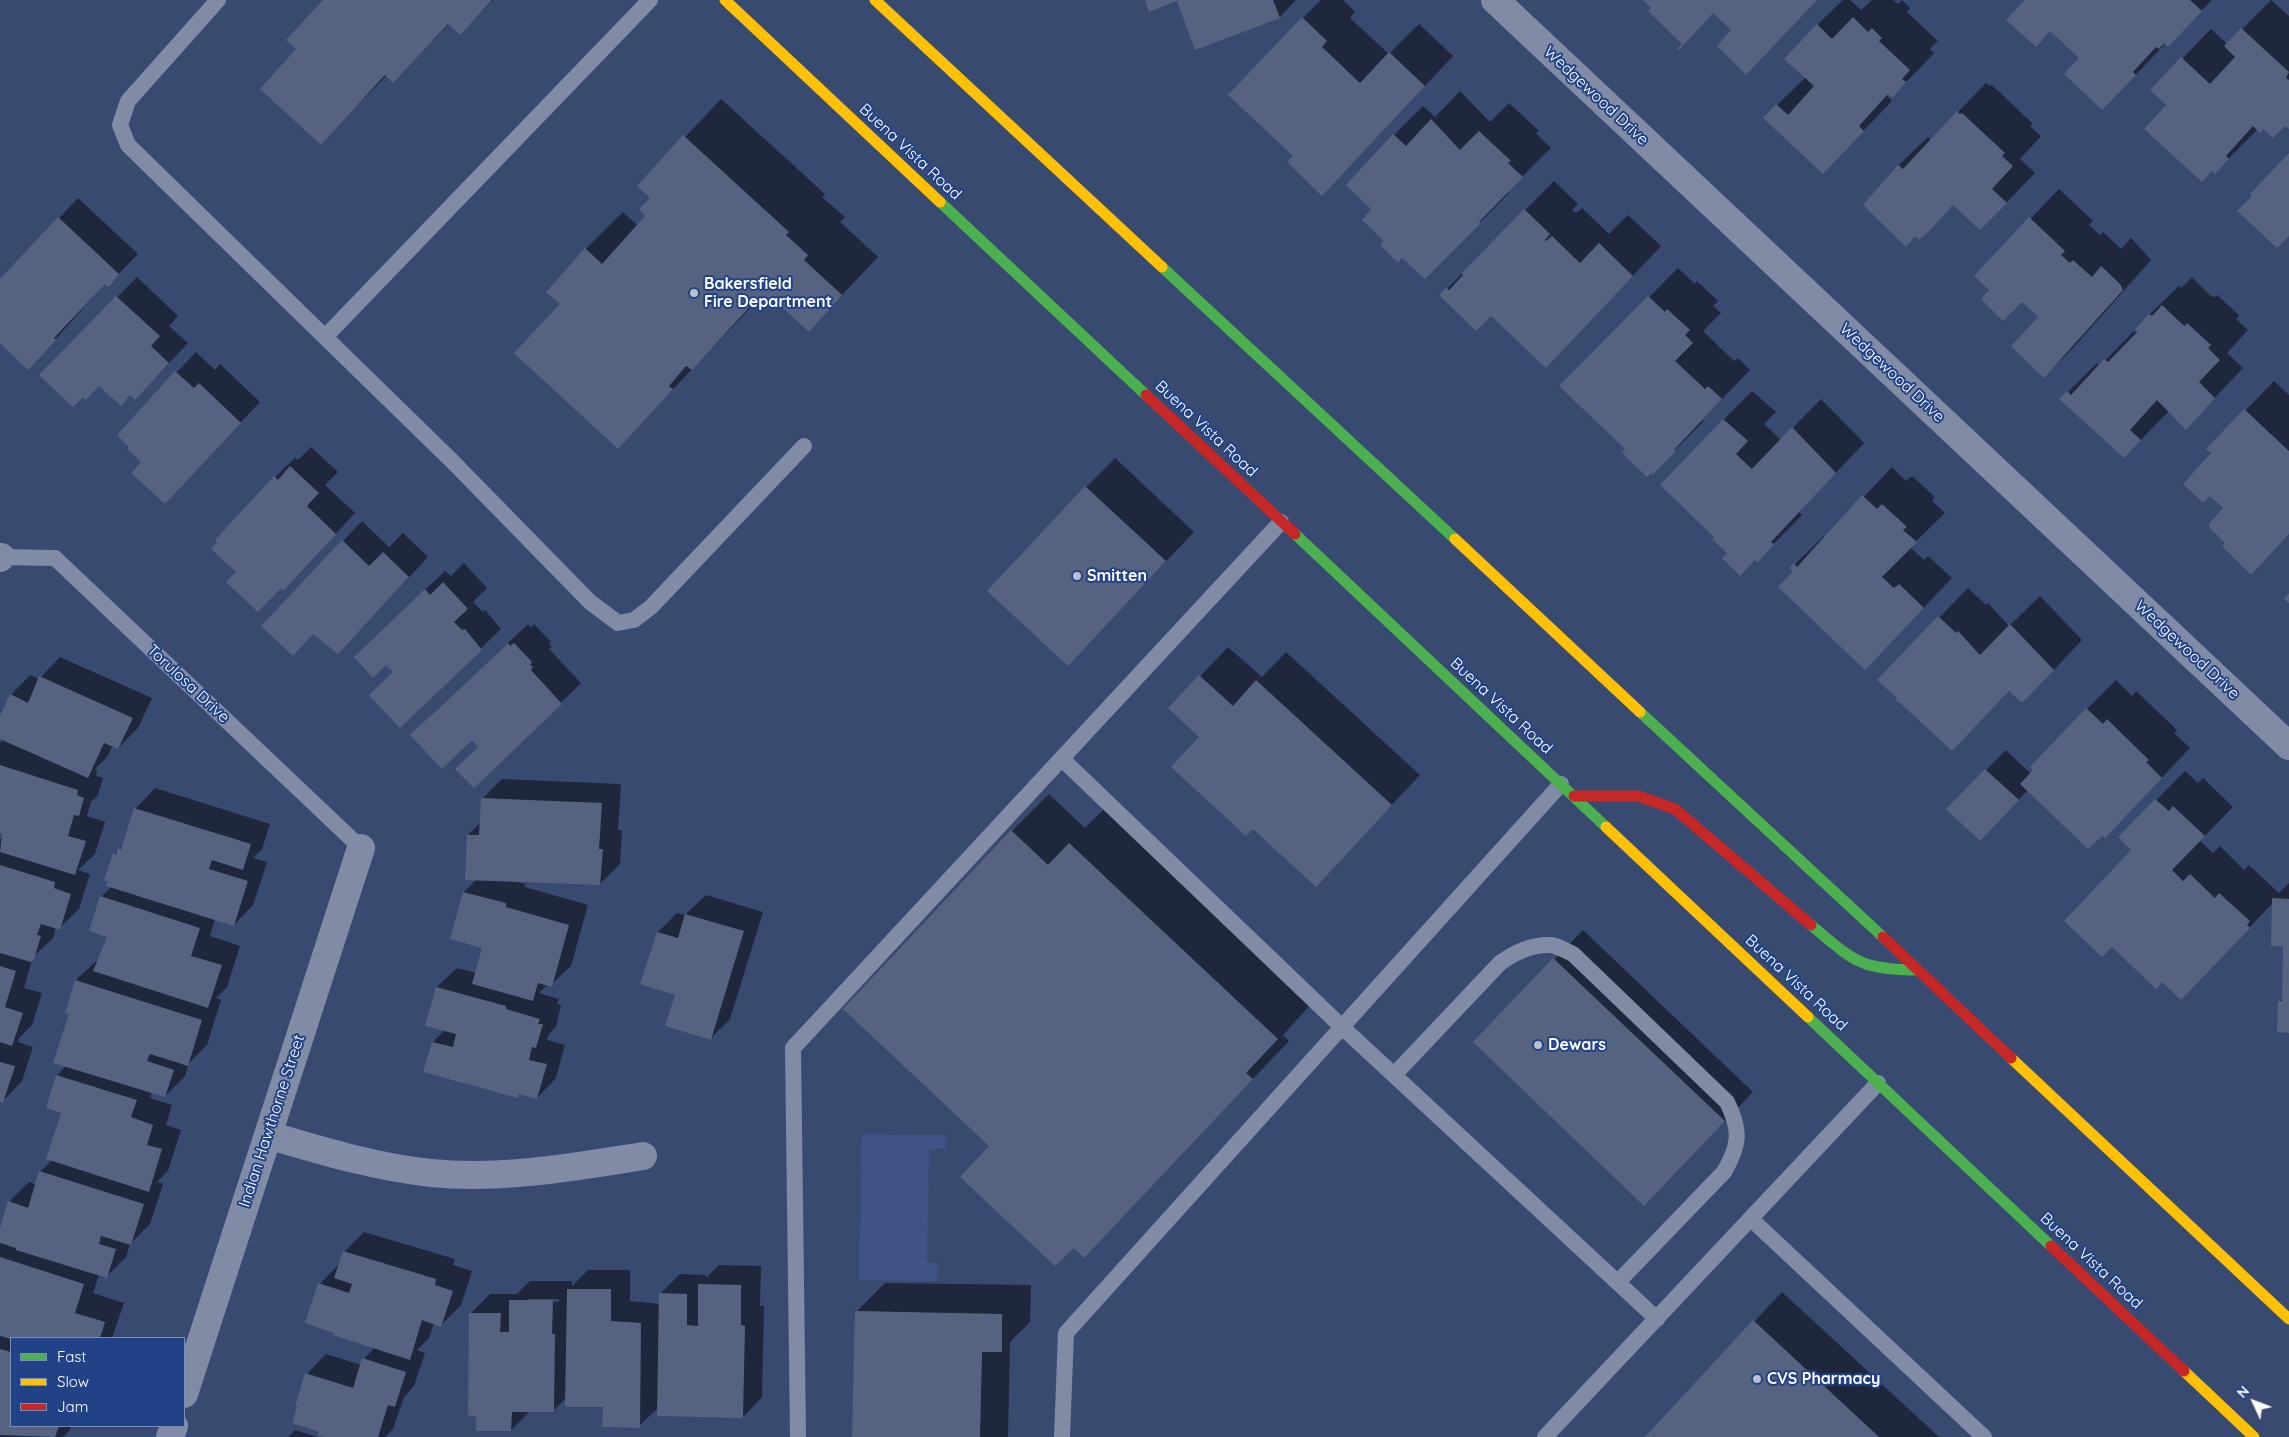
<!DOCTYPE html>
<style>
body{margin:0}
#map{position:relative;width:2289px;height:1437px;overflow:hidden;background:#394a70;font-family:Quicksand,sans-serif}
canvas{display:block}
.legend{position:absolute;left:10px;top:1337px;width:175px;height:90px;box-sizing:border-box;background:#224287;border:1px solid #7a8eb7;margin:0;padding:6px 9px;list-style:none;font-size:15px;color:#fff}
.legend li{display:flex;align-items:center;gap:10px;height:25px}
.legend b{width:25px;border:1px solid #7a8eb7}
.north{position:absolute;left:2229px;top:1377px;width:50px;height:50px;-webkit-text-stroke:4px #224287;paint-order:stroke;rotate:313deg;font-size:14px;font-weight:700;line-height:20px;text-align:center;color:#fff}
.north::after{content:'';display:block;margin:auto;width:18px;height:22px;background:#fff;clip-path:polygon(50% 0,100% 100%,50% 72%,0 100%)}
</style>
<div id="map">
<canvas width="2289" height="1437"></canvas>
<ul class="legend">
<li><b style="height:6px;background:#4caf50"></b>Fast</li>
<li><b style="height:6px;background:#ffc107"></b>Slow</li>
<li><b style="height:6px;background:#c62828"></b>Jam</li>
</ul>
<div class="north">N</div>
</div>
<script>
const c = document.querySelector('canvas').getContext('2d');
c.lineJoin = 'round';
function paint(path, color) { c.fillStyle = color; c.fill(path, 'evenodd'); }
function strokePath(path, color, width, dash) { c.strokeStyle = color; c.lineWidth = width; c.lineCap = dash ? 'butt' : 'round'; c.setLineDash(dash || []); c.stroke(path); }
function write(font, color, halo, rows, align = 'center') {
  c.font = font + ' Quicksand,sans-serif'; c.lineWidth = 4; c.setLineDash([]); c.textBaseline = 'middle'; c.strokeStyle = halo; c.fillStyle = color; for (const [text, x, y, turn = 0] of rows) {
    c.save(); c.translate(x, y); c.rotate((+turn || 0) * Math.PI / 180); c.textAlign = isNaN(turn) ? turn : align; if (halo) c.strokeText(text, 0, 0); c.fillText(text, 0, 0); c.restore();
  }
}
const water = new Path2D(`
 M862,1134L946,1135L945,1149H929L927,1262L938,1263L937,1281L859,1280Z`);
const shadow = new Path2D(`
 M324,0H493L460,33L449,24L393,81L387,75L321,143L298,49Z
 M1178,0H1296L1280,17Z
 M1321,0H1343L1355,12L1350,18L1389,54L1419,24L1453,56L1351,165L1303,18Z
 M1843,0H1850L1861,10L1872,0H1893L1898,4L1902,0L1910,8L1907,12L1938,41L1930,49L1934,53L1921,67L1892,96L1889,93L1887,96L1892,101L1823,173L1777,105L1806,77L1817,25Z
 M2026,0H2212L2196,16L2164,42L2162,44L2164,45L2131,80L2080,58Z
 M2271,0L2289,16V126L2286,125L2258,129L2215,172L2168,105L2152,90L2211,29L2227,44Z
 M1986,83L1990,86L1992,85L2033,124L2030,126L2041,136L2020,159L2035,173L2009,200L1980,229L1954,204L1928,230L1865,205L1899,165L1928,137L1931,140Z
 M1460,91L1490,122L1509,103L1539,131L1536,133L1551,148L1507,192L1509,193L1425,278L1385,241L1373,209L1394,135L1423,106L1435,117Z
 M721,99L825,194L822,197L845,217L840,222L878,257L809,330L772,297L758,300L618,447L561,304L586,249L623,212L638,226L647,216L651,198L639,186Z
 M1554,181L1578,204L1572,210L1576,213L1582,208L1609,234L1628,215L1661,246L1575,337L1491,314L1441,295Z
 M2059,189L2093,221L2089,225L2100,235L2103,232L2121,249L2131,238L2151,260L2073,348L2044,377L2040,317L2022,300L1990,290L1976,276Z
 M78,198L138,254L108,285L105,283L48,348L0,341V281Z
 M1678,268L1695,284L1697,281L1718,301L1713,306L1721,313L1703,331L1734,361L1738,358L1750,370L1702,420L1704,421L1652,473L1561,386Z
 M137,277L178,316L169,326L188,343L155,378L131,394L100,385L41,374Z
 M2192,277L2211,296L2215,297L2217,295L2239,315L2236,319L2248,330L2227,353L2243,368L2186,428L2169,411L2124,457L2061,399L2097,363L2100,366L2134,331L2137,333L2140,331L2137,329L2150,314L2179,286L2181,288Z
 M196,352L215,370L220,364L260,402L184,483L131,447L118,435Z
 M2274,381L2289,395V534L2251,573L2227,543L2225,508L2213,453L2208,449Z
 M1752,391L1776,412L1764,424L1781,440L1821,399L1864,443L1799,512L1802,515L1758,560L1729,553L1716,537L1723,420Z
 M311,447L338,472L325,485L355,513L303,569L237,572L275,477L295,458L298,460Z
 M1115,458L1194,532L1068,664L1086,487Z
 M1892,467L1906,481L1912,476L1935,497L1932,501L1945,513L1910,547L1924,560L1928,556L1952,578L1894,639L1794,571L1795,564L1824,536L1825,538Z
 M362,521L389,547L403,533L428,557L357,633H313L343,541Z
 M464,563L487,588L473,602L483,612L485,610L501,629L400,726L394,671L375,637L445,571L451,576Z
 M1968,588L1986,605L1988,603L2009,626L2040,596L2082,640L2051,673L2010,690L1980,721L1898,698L1879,680Z
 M528,624L531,628L534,624L551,642L549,644L552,647L549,649L581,683L474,787L480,747L472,739L431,715Z
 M1228,647L1262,677L1286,652L1420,775L1316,885L1201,737L1170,708Z
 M60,657L152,698L138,728L118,748L113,745L107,757L95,769L97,770L96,776L103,778L98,795L91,802L87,816L105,822L95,854L78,870L90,874L79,909L59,928L56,927L53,938L33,957L24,988L42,993L32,1025L19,1038L18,1042L33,1047L22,1081L3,1101L0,1100V840L4,833L0,832V743L4,739L0,737V719L11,695L30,675L39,679Z
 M2116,680L2132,696L2136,691L2177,730L2174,733L2190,748L2133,808L2028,790L1999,820L1948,809L2006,750L2031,774L2087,709Z
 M2185,771L2198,783L2203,778L2233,807L2200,841L2213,853L2220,846L2244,870L2249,865L2279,893L2289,883V1032L2279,1002L2283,998L2285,945L2273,903L2181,998L2133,850L2120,837Z
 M502,779L621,784L618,830H622L620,864L600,884L518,882L525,884V887L588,905L571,966L551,985L548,984L539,993L559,999L557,1004L561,1005L556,1027L549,1034L547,1040L565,1045L556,1078L537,1098L521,1093L518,1096L433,1042L445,1030L437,987L457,968L477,973L484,948L464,892L477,879L468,835L481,822L482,799Z
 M155,788L270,824L262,849L253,858L267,862L253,905L234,925L215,919L210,936L240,946L227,987L216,998L221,1000L207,1045L189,1063L185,1076L165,1096L152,1092L150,1098L172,1105L166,1125L181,1130L168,1171L157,1182L163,1184L150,1224L130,1244L126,1257L106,1277L99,1275L93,1293L124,1303L112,1338H11V1426H71L70,1430L63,1437H0V1232L9,1202L29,1182L36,1185L40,1172L52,1160L63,1112L57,1075L67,1065L70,1014L66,1012L76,980L96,961H98L108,936L101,897L112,886L114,854L125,843L136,808Z
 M1049,794L1085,828L1107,806L1314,1001L1283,1035L1289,1041L1084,1256L1012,831Z
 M706,895L763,912L730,1019L710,1039L676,994L658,932L677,913L685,915Z
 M1583,930L1753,1092L1673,1175L1475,1042Z
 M364,1232L455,1259L453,1265L472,1271L461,1305L441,1325L434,1323L429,1338L417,1350L425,1353L414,1386L404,1397L393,1429L385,1437H328L320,1431L307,1374L326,1354L361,1365L364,1359L375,1347L335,1332L320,1284L339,1264L344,1252Z
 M719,1265L761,1266L760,1306H764L762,1397L743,1417L659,1407L639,1426L604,1406L567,1397L553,1411H530L511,1430L470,1314L490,1294H517L530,1281H572V1286L588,1270H630V1301L660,1304V1294L680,1274L706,1275V1278ZM528,1299H559V1302L528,1301Z
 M885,1283L1031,1285L1030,1322L1010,1342L1008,1437H853L856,1312Z
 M1782,1292L1939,1437H1646Z
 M295,1430L317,1437H288Z`);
const building = new Path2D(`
 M323,0H492L460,35L448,24L393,83L385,75L321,145L260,89L296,49L286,40Z
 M1145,0H1273L1280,18L1195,50L1177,1L1149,12Z
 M1643,0H1817L1746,75L1717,46L1731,30L1713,13L1679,50L1677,49L1682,44L1648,11L1651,8Z
 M2025,0H2190L2202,11L2168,47L2164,43L2159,49L2156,47L2133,72L2136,75L2102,110L2064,74L2079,58L2050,31L2036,47L2006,20Z
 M1302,17L1327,41L1322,47L1360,83L1389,52L1425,86L1322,196L1287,162L1293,156L1228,95Z
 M1853,17L1868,32L1872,28L1882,38L1879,41L1910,70L1902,79L1906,82L1892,98L1888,94L1859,126L1864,131L1823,174L1763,118L1776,104L1788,115L1814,86L1784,59L1817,24L1832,39Z
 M2241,28L2289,72L2286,78L2289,80V129L2285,126L2273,138L2263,129L2260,133L2253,126L2226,156L2229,159L2215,174L2212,171L2202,182L2144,129L2166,105L2150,90L2181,57L2210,84L2235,57L2224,46Z
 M1957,111L1960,114L1962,113L2005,153L2002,156L2013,166L1992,189L2007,203L1980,230L1953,205L1929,231L1919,240L1915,236L1906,247L1863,205L1898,165L1903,169Z
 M1431,119L1460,150L1479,131L1511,161L1508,163L1523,177L1479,222L1481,223L1425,279L1402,258L1398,263L1380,245L1384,241L1362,220L1371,209L1346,185L1393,134L1406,146Z
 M683,135L789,232L786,235L808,255L804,260L842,295L809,332L772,298L764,307L756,300L692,370L686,366L669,386L673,389L618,449L514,353L560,304L546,292L585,248L602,264L645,216L639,209L650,198L637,186Z
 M2289,153V236L2277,248L2237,211L2252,196L2250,194Z
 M1524,209L1550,234L1545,240L1546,241L1552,236L1580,263L1599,243L1633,276L1546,368L1491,316L1476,331L1439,295L1446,287L1449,290L1463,275L1462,273Z
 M58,217L119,274L109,287L105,284L54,338L56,340L28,370L0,343V279Z
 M2029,217L2065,251L2061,255L2070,263L2073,260L2092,277L2101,266L2120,284L2123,290L2044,378L2011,346L2038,317L2022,302L2003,321L1981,299L1989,290L1974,276Z
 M116,296L160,336L151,346L169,363L135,400L130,395L121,406L99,386L86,400L83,397L73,407L39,375Z
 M1648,296L1665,312L1667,309L1690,330L1685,335L1693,343L1675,361L1705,389L1708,386L1722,399L1674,450L1676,451L1652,475L1651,473L1647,477L1622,453L1625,449L1559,386Z
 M2162,305L2182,324L2185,326L2187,323L2211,345L2208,348L2220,360L2199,382L2215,398L2186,430L2157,400L2130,430L2141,440L2124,458L2059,399L2067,391L2071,395L2104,359L2108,362L2138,331L2135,329L2149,314L2152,316Z
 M175,371L194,388L199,383L241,423L165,504L131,473L141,462L127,449L129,447L117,435Z
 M2244,409L2289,451V534L2251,575L2222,546L2225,543L2209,527V524L2223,508L2210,496L2203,503L2183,484L2211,453L2206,449Z
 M1723,419L1748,441L1736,454L1752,469L1792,427L1836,473L1771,542L1774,544L1758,562L1755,560L1740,576L1722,558L1727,553L1712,539L1714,537L1660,485Z
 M290,466L319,493L307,506L336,534L283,591L281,588L258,612L226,582L236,572L211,549L217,542L215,540L274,476L278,480Z
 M1085,486L1166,561L1068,666L987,591Z
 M1862,495L1877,509L1882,504L1907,527L1903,530L1917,542L1882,577L1894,588L1899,584L1924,608L1865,670L1778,587L1793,571L1790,568L1794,563L1797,567Z
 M342,540L369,566L383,552L409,577L338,654L313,634L293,656L261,626Z
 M443,582L468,609L454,622L462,630L465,629L482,650L400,728L369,695L393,672L386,665L373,678L354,657L425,589L430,595Z
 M2289,593V603L2284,599Z
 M1938,616L1956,633L1958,631L1980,655L2010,624L2054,670L2022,703L2009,691L1952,751L1898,701L1897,702L1895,701L1897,698L1877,680Z
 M508,643L510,646L514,643L532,662L530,665L533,667L531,670L562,704L474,788L455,769L478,747L472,740L442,769L410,735Z
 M1199,675L1233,706L1256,680L1392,805L1316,887L1253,829L1246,836L1171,767L1199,737L1168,708Z
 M39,676L133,718L118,749L104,743L88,778L0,739V716L10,694L28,703Z
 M2086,708L2103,724L2107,719L2149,760L2146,762L2162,778L2105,838L2102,836L2088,849L2020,784L2033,770L2030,767Z
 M0,765L78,790L77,795L84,798L79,816L74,815L68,836L86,841L75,875L0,852L2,834L0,833Z
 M1985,769L2019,800L1980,841L1946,809Z
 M481,798L602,803L599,849H603L600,885L465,880L467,835H479Z
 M2155,799L2169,811L2173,806L2205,836L2172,870L2183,881L2190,874L2215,898L2219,893L2250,921L2247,925L2250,928L2181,1000L2162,982L2156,989L2112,947L2102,957L2064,921L2131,850L2118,837Z
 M134,808L251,844L243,870L212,860L209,869L248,881L234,926L106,886L107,882L104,880L113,853L116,854L118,848L121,849Z
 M1011,830L1048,865L1069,843L1278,1039L1246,1073L1253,1079L1084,1258L1074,1248L1055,1266L960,1177L989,1146L843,1009Z
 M0,865L55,882L54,888L71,894L60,930L41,924L37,935L41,936L34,959L31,962L0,953Z
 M463,892L506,903V907L569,925L552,987L538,983L533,1001L472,984L482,948L450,939Z
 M100,896L200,928L191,956L222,965L208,1008L93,971L107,937L89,931Z
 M2272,898L2289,899V1033L2277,1032L2278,1001H2282L2283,946H2271Z
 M685,914L744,931L711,1040L665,1026L675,995L640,984L657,932L678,938Z
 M1553,958L1725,1121L1644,1206L1473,1042Z
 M0,966L16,971L5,1007L23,1013L12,1046L0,1042Z
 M75,980L202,1020L188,1066L150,1054L147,1061L174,1070L165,1097L53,1063L69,1014L65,1013Z
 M436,987L506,1006V1009L540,1019L538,1024H543L536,1048L532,1047L529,1060L547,1064L537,1099L519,1094L518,1098L423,1072L432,1042L453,1047L456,1034L425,1026Z
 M0,1062L15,1066L3,1103L0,1102Z
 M56,1075L137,1100L131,1117L153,1125L147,1145L162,1149L149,1192L46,1159L61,1113L46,1108Z
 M39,1171L144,1204L131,1245L101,1236L99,1244L116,1249L107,1278L16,1250V1248L0,1243V1228L8,1201L28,1208Z
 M343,1251L436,1279L435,1285L453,1291L441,1327L422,1320L410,1360L333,1335L334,1333L305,1323L318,1283L349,1293L352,1284L334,1278Z
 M0,1257L84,1284L75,1313L105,1322L100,1338L11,1339L0,1336Z
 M698,1284L741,1285V1325L745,1326L743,1418L657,1416L659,1293L687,1294V1325L698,1326Z
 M567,1289H611V1321L641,1323L640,1428L602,1427L603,1407H565Z
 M509,1300H553L552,1334H555L554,1412H512L511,1431H476V1417L468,1415L469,1313H501L500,1332H509Z
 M855,1311L1002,1314V1352H982L980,1437H852Z
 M1753,1320L1879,1437H1645Z
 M0,1349L11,1352V1426H59L55,1437L0,1435Z
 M362,1358L406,1372L395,1407L388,1405L378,1437H324L317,1435L319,1432L292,1423L297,1407H295L305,1373L353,1388Z`);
const lane = new Path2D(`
 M218,0L128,101L120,125L128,145L452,461L590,602L618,623L634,620L651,607L804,446
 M325,337L650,0
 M1,557L55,558L361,848
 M1062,759L1342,1027L1657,1319
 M1394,1075L1500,963C1515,952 1532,944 1551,945C1558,946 1566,951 1573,954L1727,1102C1741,1130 1740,1145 1724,1172L1618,1282
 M1751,1219L1984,1437
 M798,1437L793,1048L1281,522
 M1062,1437L1066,1333L1561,784
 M1545,1437L1878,1083`);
const street = new Path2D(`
 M1495,0L2289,746
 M0,558L1,557
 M268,1135C322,1151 375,1167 431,1173C502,1180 573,1167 643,1156
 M184,1394L361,848
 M170,1437L174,1426`);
const fast = new Path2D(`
 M940,202L1146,395
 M1162,267L1455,539
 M1295,534L1606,827
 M1640,712L1883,937
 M1811,925C1854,961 1860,970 1918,970
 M1808,1017L2051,1246`);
const slow = new Path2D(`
 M725,0L940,202
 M875,0L1162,267
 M1455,539L1640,712
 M1606,827L1808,1017
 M2011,1058L2289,1319
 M2184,1371L2254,1437`);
const jam = new Path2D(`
 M1146,395L1295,534
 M1574,796H1638L1675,809L1811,925
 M1883,937L2011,1058
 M2051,1246L2184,1371`);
const markers = [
 [694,293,5,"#bac0cd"],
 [1077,576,5,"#bac0cd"],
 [1538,1045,5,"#bac0cd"],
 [1757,1379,5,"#bac0cd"]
];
const streetNames = [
 ["Wedgewood Drive",1596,96,43],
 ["Buena Vista Road",910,152,43],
 ["Wedgewood Drive",1892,373,43],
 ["Buena Vista Road",1206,429,43],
 ["Wedgewood Drive",2187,650,43],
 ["Torulosa Drive",188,684,43],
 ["Buena Vista Road",1501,706,43],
 ["Buena Vista Road",1796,983,43],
 ["Indian Hawthorne Street",272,1121,-72],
 ["Buena Vista Road",2091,1261,43]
];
const poiNames = [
 ["Bakersfield",704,284],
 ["Fire Department",704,302],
 ["Smitten",1087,576],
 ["Dewars",1548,1045],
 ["CVS Pharmacy",1767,1379]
];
paint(water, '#3e5485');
paint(shadow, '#0007');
paint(building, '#556380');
strokePath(lane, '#808ba6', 16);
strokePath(street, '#808ba6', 28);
strokePath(fast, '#4caf50', 11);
strokePath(slow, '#ffc107', 11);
strokePath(jam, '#c62828', 11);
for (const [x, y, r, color] of markers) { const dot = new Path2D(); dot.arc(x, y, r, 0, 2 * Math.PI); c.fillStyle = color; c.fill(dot); strokePath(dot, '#224287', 2); }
write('16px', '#fff', '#224287', streetNames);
write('bold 16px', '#fff', '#224287', poiNames, 'left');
</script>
